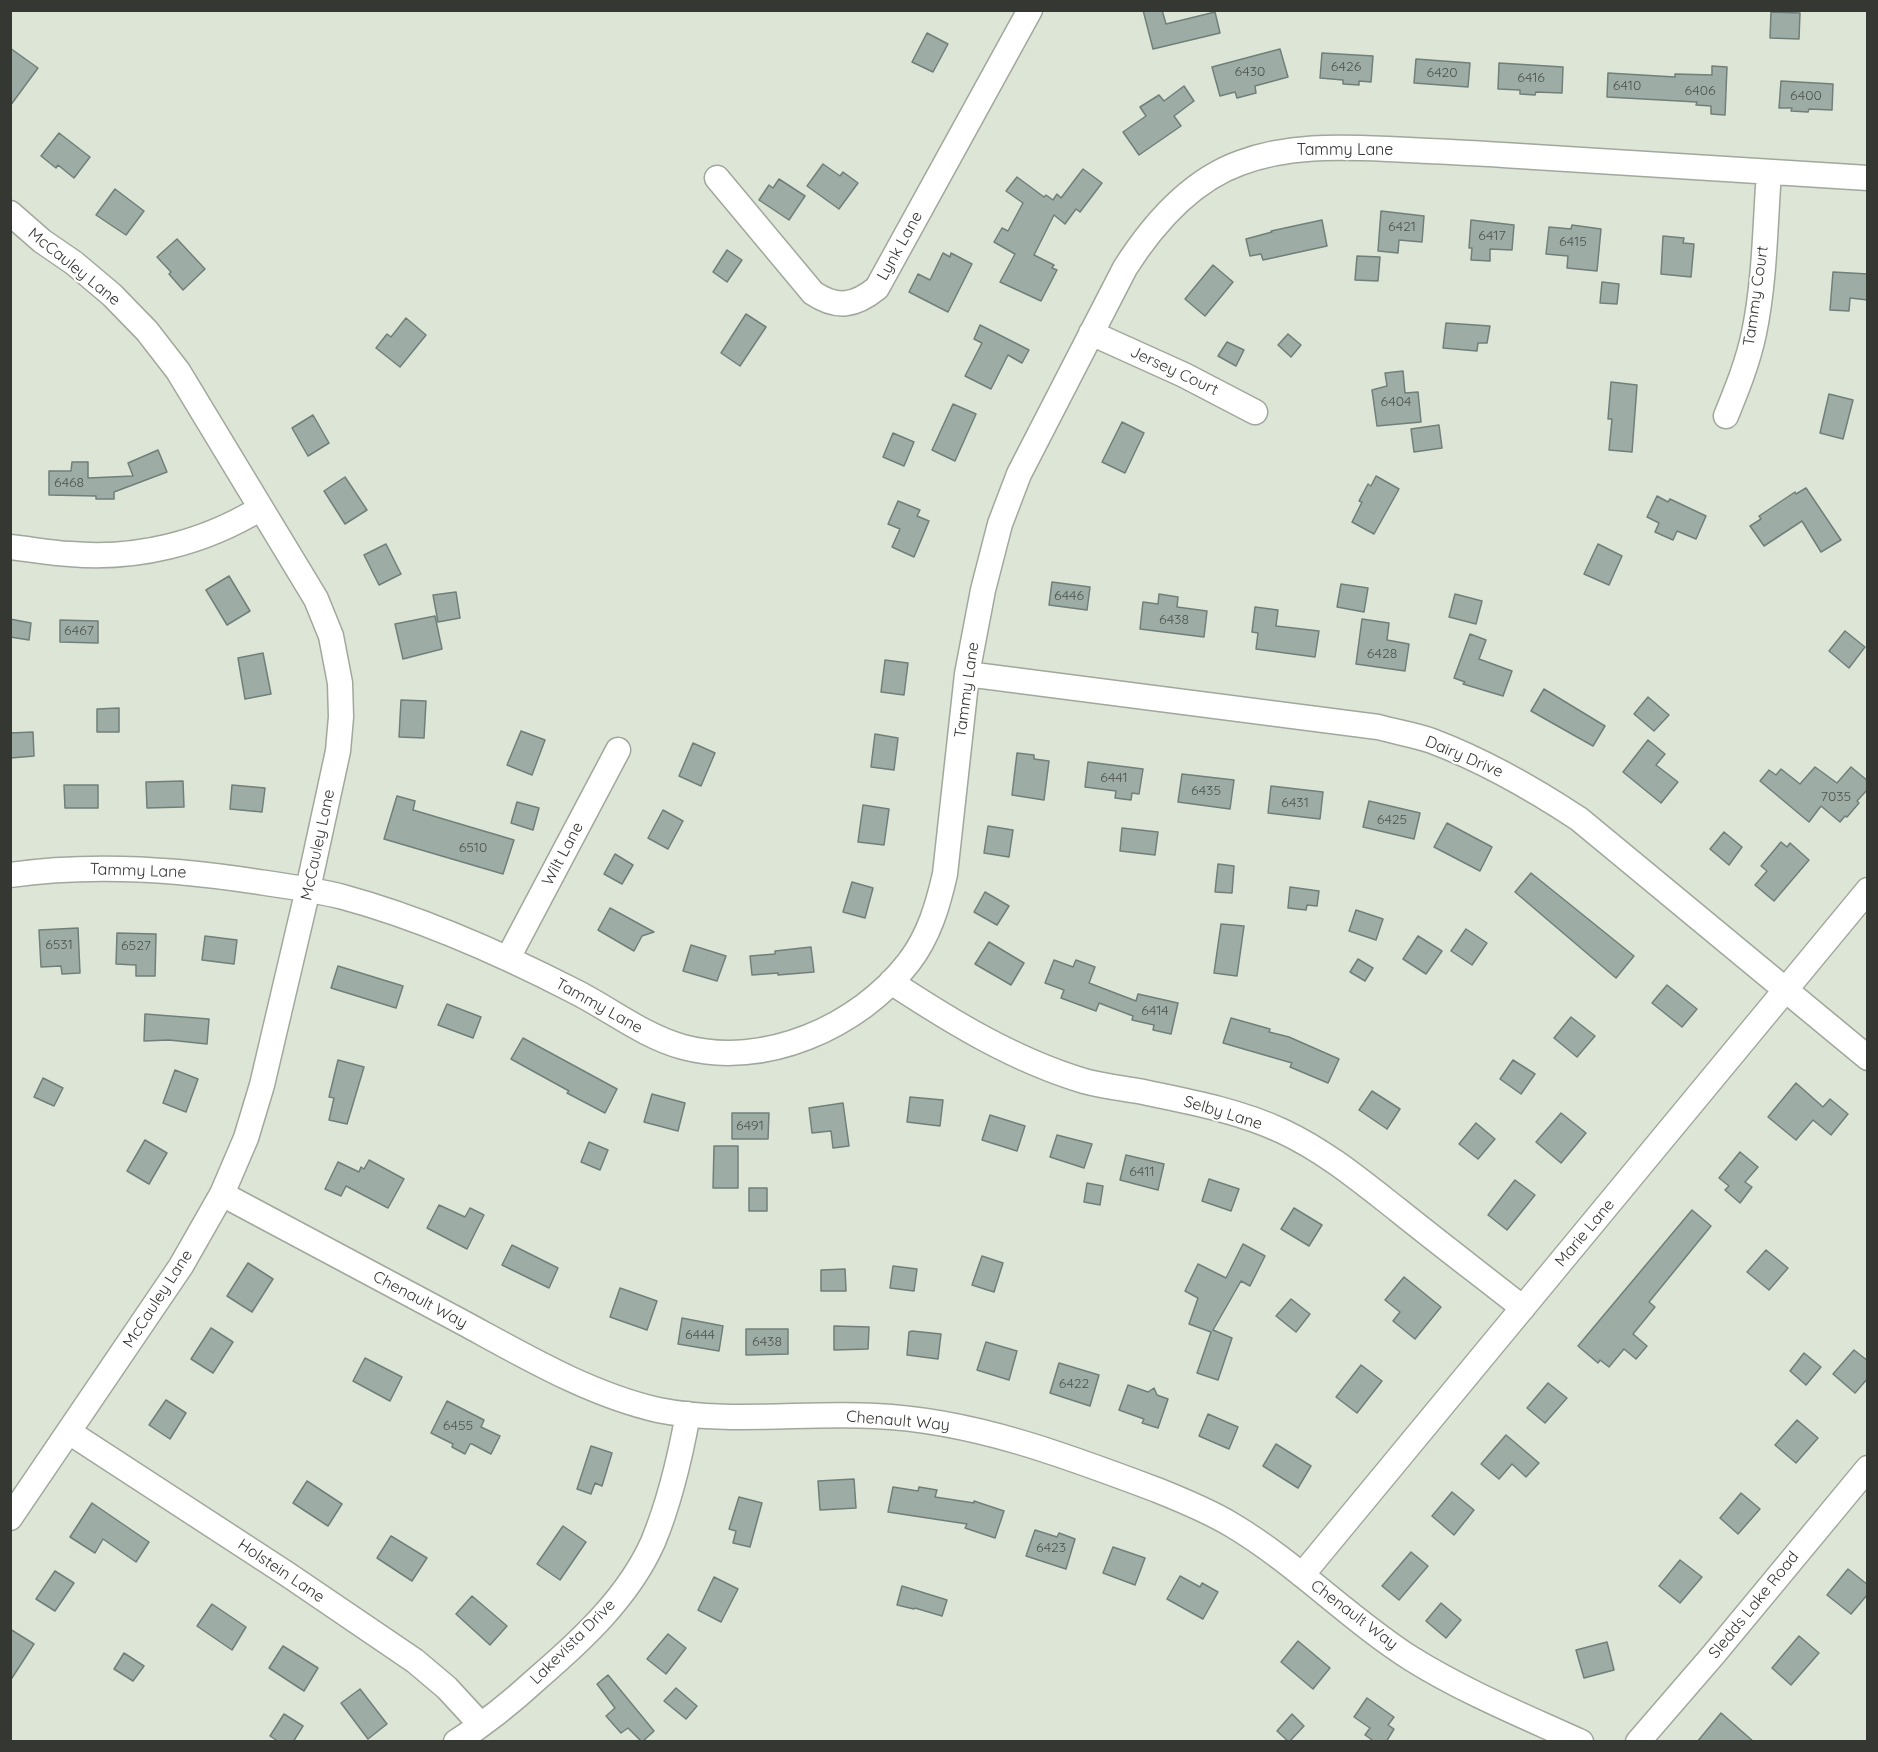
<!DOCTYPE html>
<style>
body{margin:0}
#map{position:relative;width:1878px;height:1752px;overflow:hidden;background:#dde5d7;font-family:Quicksand,sans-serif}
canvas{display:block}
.frame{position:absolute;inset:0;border:12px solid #343732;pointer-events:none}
</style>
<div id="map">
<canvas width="1878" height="1752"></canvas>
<div class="frame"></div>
</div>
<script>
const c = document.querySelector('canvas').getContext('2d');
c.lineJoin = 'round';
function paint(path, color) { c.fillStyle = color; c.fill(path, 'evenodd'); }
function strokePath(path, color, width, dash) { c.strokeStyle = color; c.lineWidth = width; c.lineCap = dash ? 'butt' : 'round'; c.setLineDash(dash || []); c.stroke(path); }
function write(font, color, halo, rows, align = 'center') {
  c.font = font + ' Quicksand,sans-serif'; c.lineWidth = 4.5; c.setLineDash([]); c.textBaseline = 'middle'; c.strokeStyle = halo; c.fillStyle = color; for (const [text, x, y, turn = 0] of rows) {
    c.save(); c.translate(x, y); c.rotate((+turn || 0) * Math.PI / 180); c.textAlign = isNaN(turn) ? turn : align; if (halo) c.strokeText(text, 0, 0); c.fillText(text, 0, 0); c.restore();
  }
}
const building = new Path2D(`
 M1143,10H1162L1166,24L1215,12L1220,33L1153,49Z
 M1771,12L1800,13L1799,39L1770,38Z
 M927,33L948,44L933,72L912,62Z
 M10,48L38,68L10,106Z
 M1280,49L1288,77L1255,86L1256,93L1237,98L1235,92L1220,96L1212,67Z
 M1322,53L1373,56L1371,82L1359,81V85L1343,84V80L1320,78Z
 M1416,59L1470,63L1468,87L1414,83Z
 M1499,63L1563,67L1562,93L1536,92L1535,95L1520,94V90L1498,89Z
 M1712,66L1727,67L1725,115L1711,114V106L1696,105L1697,102L1607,97L1608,73L1675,77V74L1712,75Z
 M1781,81L1833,84L1832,110L1809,109L1808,112L1791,111L1792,108H1779Z
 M1184,86L1194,101L1174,116L1181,126L1139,155L1123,132L1146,116L1140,107L1159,95L1164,101Z
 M59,133L90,157L74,178L58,165L56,168L41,156Z
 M823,164L840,176L843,172L858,183L839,209L807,186Z
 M1083,169L1102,183L1080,212L1076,209L1065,224L1054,215L1034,255L1054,265L1052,268L1057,270L1041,301L1000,282L1015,254L994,242L1002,228L1008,231L1023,203L1006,191L1017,177L1044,197L1046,195L1053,200L1057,194L1061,198Z
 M779,179L805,196L789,220L759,200L769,185L773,188Z
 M115,189L144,211L126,235L96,215Z
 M1381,211L1424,216L1422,242L1399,240L1398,253L1378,251Z
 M1322,220L1327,246L1263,260L1261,254L1250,256L1246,239L1272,232L1271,231Z
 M1471,220L1514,225L1512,250L1490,249V261L1471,260L1472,248H1469Z
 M1572,225L1601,229L1597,271L1567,268L1568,256L1546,254L1549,227L1571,229Z
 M1663,236L1684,238L1683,243L1694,244L1691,277L1661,274Z
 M177,239L205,269L183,290L169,274L171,272L157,257Z
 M727,250L742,260L727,282L713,272Z
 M943,253L950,257L951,253L972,264L948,312L909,292L918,274L930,280Z
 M1357,256L1380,257L1378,281L1355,280Z
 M1213,265L1233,282L1205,316L1185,299Z
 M1833,272L1868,274V300L1850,298L1849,311L1830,310Z
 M1602,282L1619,284L1617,304L1600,303Z
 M746,314L766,327L740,366L721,353Z
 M406,318L426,335L400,367L376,348L387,334L391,337Z
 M1446,323L1490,326L1487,343H1478L1477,351L1443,348Z
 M980,325L1029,350L1022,363L1008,355L991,389L965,376L982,343L974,339Z
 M1288,334L1301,345L1291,357L1278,345Z
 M1227,342L1244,350L1236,366L1218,356Z
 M1403,371L1405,393L1418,392L1421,422L1377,426L1372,390L1387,386L1385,373Z
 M1611,382L1637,385L1632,452L1609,450L1612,419H1608Z
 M1829,394L1853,400L1843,439L1820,433Z
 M953,404L976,414L955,461L932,450Z
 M313,415L329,443L308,456L292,428Z
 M1122,422L1144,433L1125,473L1102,462Z
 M1439,425L1442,448L1414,452L1411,429Z
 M893,433L914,442L904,466L883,457Z
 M158,450L167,472L114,492V499H96V496L49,495V471H71L72,462H88V478L133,476L128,463Z
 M1376,476L1399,489L1374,534L1352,522L1362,502L1359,501L1368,484L1371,486Z
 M345,477L367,510L345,524L324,491Z
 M1806,488L1841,540L1821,552L1802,521L1764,546L1750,526L1761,519L1759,516L1795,492L1796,494Z
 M1657,496L1668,502L1670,499L1706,516L1696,539L1677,531L1673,540L1655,532L1659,523L1647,517Z
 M898,501L920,510L917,516L929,521L914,557L892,547L900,529L888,524Z
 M386,544L401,574L379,585L364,555Z
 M1598,544L1622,556L1609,585L1584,574Z
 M229,576L250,611L227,625L206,590Z
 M1052,582L1090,587L1087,610L1049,605Z
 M1341,584L1368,588L1364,612L1337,607Z
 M456,592L460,618L438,622L433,595Z
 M1159,594L1178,597L1177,607L1207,611L1204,637L1140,629L1143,602L1158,604Z
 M1455,594L1482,601L1476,624L1449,617Z
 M1255,607L1278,610L1276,626L1319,631L1315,657L1256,649L1258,633L1252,632Z
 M435,616L442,649L403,659L395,624Z
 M10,619L31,623L29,640L10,637Z
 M1362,619L1389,623L1387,640L1409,644L1405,671L1356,664Z
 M60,620L98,621V643L60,642Z
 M1845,631L1865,647L1849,668L1829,651Z
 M1470,634L1486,640L1479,659L1512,671L1503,696L1463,684L1465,682L1454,678Z
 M263,653L271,694L245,699L238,658Z
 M885,660L908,663L904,695L881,692Z
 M1544,689L1605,726L1593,746L1531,711Z
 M1648,697L1669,715L1654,731L1634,714Z
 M401,700L426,701L424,738L399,737Z
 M119,708V732H97V709Z
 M521,731L545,740L532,775L507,765Z
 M33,732L34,756L11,758L10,733Z
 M875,734L898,738L894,770L871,767Z
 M1648,740L1665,754L1656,765L1678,782L1661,803L1623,772Z
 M693,743L715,753L701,786L679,776Z
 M1017,753L1034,755V759L1049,761L1044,800L1012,795Z
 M1088,762L1143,769L1139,794L1132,793L1131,800L1115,798L1116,791L1085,787Z
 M1815,767L1837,783L1851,767L1868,781V789L1857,801L1859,803L1847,817L1845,816L1840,822L1821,806L1809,822L1760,781L1769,770L1776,775L1781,769L1800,784Z
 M1182,774L1234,780L1230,809L1178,802Z
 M183,781L184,807L147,808L146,782Z
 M64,785H98V808H65Z
 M232,785L265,788L262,812L230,809Z
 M1271,786L1323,792L1320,819L1268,813Z
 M397,796L415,801L413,810L514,840L503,874L384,839Z
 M1369,801L1420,813L1414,839L1363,827Z
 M517,802L539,808L533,830L511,823Z
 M863,805L889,809L884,845L858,842Z
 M663,810L683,821L668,849L648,838Z
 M1447,823L1492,847L1480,871L1434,847Z
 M988,826L1013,830L1009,857L984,853Z
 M1122,828L1158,832L1155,855L1120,851Z
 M1724,832L1742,847L1729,865L1710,849Z
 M1781,842L1787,847L1790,843L1809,860L1774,901L1755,885L1767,871L1761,866Z
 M615,854L633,865L622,884L604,874Z
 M1218,864L1234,866L1232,893L1215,892Z
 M1531,873L1634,956L1616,978L1515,892Z
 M852,882L873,888L865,918L843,912Z
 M1290,887L1319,891L1317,906L1307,905L1306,910L1288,908Z
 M985,892L1009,906L997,925L974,912Z
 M610,908L654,932L642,936L634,951L598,930Z
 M1356,910L1383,919L1376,940L1349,931Z
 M1221,924L1244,926L1237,976L1214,973Z
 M78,928L80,973L62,974L61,966L41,967L39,930Z
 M1466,929L1487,943L1472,965L1451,951Z
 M117,933L156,934L155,976H136V965L116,964Z
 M205,936L237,940L234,964L202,960Z
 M1418,936L1442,951L1426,974L1403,959Z
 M989,942L1024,963L1011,985L975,964Z
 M691,945L726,956L717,981L683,971Z
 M811,947L814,972L778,975V973L752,975L750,956L775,954V951Z
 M1358,959L1373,968L1365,981L1350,972Z
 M1054,960L1073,967L1076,960L1095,967L1089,983L1136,1001L1138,994L1178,1003L1171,1034L1153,1030L1154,1025L1132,1020L1133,1016L1099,1003L1096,1011L1061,998L1064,990L1045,983Z
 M338,966L403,986L396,1008L331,988Z
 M1667,985L1697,1009L1682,1027L1652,1003Z
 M447,1004L481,1017L473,1038L438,1025Z
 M145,1014L209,1019L207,1044L169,1040L144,1041Z
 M1571,1017L1595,1036L1577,1057L1554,1038Z
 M1231,1018L1270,1029L1269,1032L1289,1037L1339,1059L1328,1083L1290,1067L1292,1063L1223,1043Z
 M523,1038L617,1089L605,1113L567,1093L569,1091L511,1059Z
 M338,1060L364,1067L347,1124L329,1120L334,1098L329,1097Z
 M1513,1060L1535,1074L1521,1094L1500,1079Z
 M175,1070L198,1079L186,1112L163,1103Z
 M43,1078L63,1088L54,1106L34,1097Z
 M1796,1083L1823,1107L1830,1099L1848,1114L1831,1135L1813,1120L1796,1140L1768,1117Z
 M1372,1091L1400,1109L1387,1129L1359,1110Z
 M652,1094L685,1103L678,1131L644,1122Z
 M910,1097L943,1100L940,1126L907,1122Z
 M843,1103L849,1146L833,1148L831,1131L812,1133L809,1108Z
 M732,1113H769L768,1139H732Z
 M1561,1113L1586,1133L1561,1163L1536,1142Z
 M990,1115L1025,1126L1017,1151L982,1140Z
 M1476,1123L1495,1139L1478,1159L1459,1144Z
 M1057,1135L1092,1144L1084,1168L1050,1157Z
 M145,1140L167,1153L149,1184L127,1171Z
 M589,1142L608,1150L600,1170L581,1162Z
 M714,1146H738V1188H713Z
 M1740,1152L1758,1167L1745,1182L1752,1187L1740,1203L1725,1190L1729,1186L1719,1178Z
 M1126,1155L1164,1164L1158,1190L1120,1180Z
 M369,1160L404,1179L388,1208L346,1186L341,1196L325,1189L338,1162L359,1172L361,1167L364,1169Z
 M1209,1179L1239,1189L1231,1211L1202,1201Z
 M1515,1180L1535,1195L1507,1230L1488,1215Z
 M1087,1183L1103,1186L1100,1205L1084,1202Z
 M749,1188H767V1211H749Z
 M439,1205L465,1217L470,1208L484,1215L467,1249L427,1228Z
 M1294,1208L1322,1225L1309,1246L1281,1229Z
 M1692,1210L1711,1226L1649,1302L1655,1307L1633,1334L1647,1346L1636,1359L1624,1349L1609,1367L1600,1360L1598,1363L1578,1346Z
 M1243,1244L1265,1256L1250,1286L1241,1281L1213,1330L1232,1338L1218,1380L1197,1373L1211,1332L1189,1324L1198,1298L1185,1291L1198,1264L1226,1278Z
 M512,1245L558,1268L549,1288L502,1265Z
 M1766,1250L1788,1268L1769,1290L1747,1272Z
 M982,1256L1003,1263L994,1292L972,1285Z
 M248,1263L273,1279L252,1312L227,1296Z
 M893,1266L917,1269L914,1291L890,1288Z
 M845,1269L846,1291H821V1270Z
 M1404,1277L1441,1307L1415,1339L1393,1321L1400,1312L1385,1300Z
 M620,1288L657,1301L647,1330L610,1317Z
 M1291,1299L1310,1314L1296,1332L1276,1316Z
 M682,1318L723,1326L719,1351L678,1344Z
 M834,1326L869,1327L868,1349L834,1350Z
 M211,1328L233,1342L213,1373L191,1359Z
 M746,1329H788V1354L746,1355Z
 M912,1331L941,1334L938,1359L907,1355L909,1332Z
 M986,1342L1017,1351L1009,1380L977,1370Z
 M1854,1350L1868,1361V1378L1855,1393L1833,1374Z
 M1804,1353L1821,1367L1806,1385L1790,1371Z
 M365,1358L402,1377L390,1401L353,1381Z
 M1059,1363L1099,1375L1090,1406L1050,1393Z
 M1361,1365L1382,1381L1357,1413L1336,1397Z
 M1548,1383L1567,1398L1545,1423L1527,1408Z
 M1128,1385L1148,1392L1154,1388L1157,1395L1168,1399L1158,1428L1142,1423L1144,1419L1119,1410Z
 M166,1400L186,1413L170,1439L149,1425Z
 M447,1401L484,1420L481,1427L500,1436L491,1454L472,1444H470L465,1454L452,1447L453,1444L431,1433Z
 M1208,1414L1238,1427L1229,1449L1199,1436Z
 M1797,1420L1818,1438L1796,1463L1775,1445Z
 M1506,1435L1539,1463L1526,1477L1512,1464L1499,1479L1481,1464Z
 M1276,1444L1311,1466L1298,1488L1263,1466Z
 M591,1446L612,1453L602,1486L595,1483L591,1494L577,1489Z
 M854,1479L856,1508L820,1510L818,1481Z
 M307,1481L342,1504L328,1526L293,1503Z
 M893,1487L918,1491L919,1487L937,1490L935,1497L974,1503V1501L1004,1511L995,1538L965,1528L967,1524L888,1512Z
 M1452,1492L1474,1510L1454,1535L1432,1516Z
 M1741,1493L1760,1509L1738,1534L1720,1518Z
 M739,1497L762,1503L750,1547L733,1543L736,1531L729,1529Z
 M92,1503L149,1542L136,1562L103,1539L95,1553L70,1537Z
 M563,1526L586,1542L560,1580L537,1564Z
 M1035,1530L1057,1537L1059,1533L1075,1539L1066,1569L1026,1556Z
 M391,1536L427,1558L412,1581L377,1558Z
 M1113,1547L1145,1558L1135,1585L1103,1573Z
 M1411,1552L1428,1566L1399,1600L1382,1586Z
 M1680,1560L1702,1577L1680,1603L1659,1586Z
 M1848,1569L1868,1585V1594L1851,1614L1827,1595Z
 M55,1571L74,1583L55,1611L36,1599Z
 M1180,1576L1200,1587L1202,1583L1218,1592L1203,1619L1167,1599Z
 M714,1577L738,1589L721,1622L698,1610Z
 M902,1586L947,1600L942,1616L915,1608L914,1609L897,1605Z
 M472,1596L507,1626L490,1645L456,1614Z
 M1441,1603L1461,1620L1446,1638L1426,1621Z
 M212,1604L246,1627L232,1650L197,1626Z
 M10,1629L34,1644L10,1681Z
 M668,1634L686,1648L666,1674L647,1659Z
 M1799,1636L1819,1653L1791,1685L1772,1668Z
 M1298,1641L1330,1668L1313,1689L1281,1662Z
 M1607,1642L1614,1670L1584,1678L1576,1650Z
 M283,1646L318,1668L304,1691L269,1668Z
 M124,1653L144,1666L133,1681L114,1669Z
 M608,1675L654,1731L642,1742L628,1728L621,1733L606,1716L615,1708L597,1684Z
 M676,1688L697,1706L686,1719L664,1701Z
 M360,1689L387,1724L368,1739L341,1703Z
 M1367,1698L1394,1717L1388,1725L1394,1729L1386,1742H1375L1365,1735L1370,1728L1354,1717Z
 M1721,1713L1754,1742H1697Z
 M284,1714L303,1726L293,1742H279L270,1736Z
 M1292,1714L1304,1726L1289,1742L1277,1731Z`);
const minor = new Path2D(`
 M717,178L813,293C837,309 855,306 877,288L1030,10
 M10,213L42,241L74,263L112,295L147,331L178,371L316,599L331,636L340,683L341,717L338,751L308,889L262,1085L246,1138L222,1194L181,1266L10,1518
 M1091,333L1184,375L1255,412
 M1726,416C1737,389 1748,362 1754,333C1765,280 1765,225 1769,172
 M10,547C30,549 50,553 70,554C137,560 204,543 261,508
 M967,674L1378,727C1396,732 1415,735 1432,741C1485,761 1532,788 1579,819L1868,1058
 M10,875C93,863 177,869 259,882C287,886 316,890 343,897C424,919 500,953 574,991C610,1009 643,1036 683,1047C764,1069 859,1027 909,962C929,936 938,905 945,874L967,674L983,590L1000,524L1019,474L1125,268C1153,224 1190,181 1240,163C1288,145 1337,147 1388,149C1432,151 1475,153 1519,156C1635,163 1751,171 1868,178
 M508,958L618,750
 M891,982C952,1022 1014,1060 1084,1081C1102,1086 1120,1088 1138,1091C1186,1101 1237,1110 1282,1131C1325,1151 1361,1181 1398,1210C1439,1243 1481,1275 1523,1308
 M222,1194C301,1236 381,1279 460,1321C523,1355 588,1394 658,1410C726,1424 806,1412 875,1416C972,1420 1067,1456 1157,1490C1182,1500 1209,1511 1232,1525C1296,1563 1349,1619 1412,1659C1465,1692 1524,1716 1581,1742
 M69,1432L287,1574L415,1661L447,1688L481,1725
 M1302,1575L1868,890
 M456,1742C486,1723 513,1701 539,1677C583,1639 629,1596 653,1542C670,1501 680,1458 688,1414
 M1638,1742L1714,1654L1868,1468`);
const numberNames = [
 ["6426",1346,67],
 ["6430",1250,72],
 ["6420",1442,73],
 ["6416",1531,78],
 ["6410",1627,86],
 ["6406",1700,91],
 ["6400",1806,96],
 ["6421",1402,227],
 ["6417",1492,236],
 ["6415",1573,242],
 ["6404",1396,402],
 ["6468",69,483],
 ["6446",1069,596],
 ["6438",1174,620],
 ["6467",79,631],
 ["6428",1382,654],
 ["6441",1114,778],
 ["6435",1206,791],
 ["7035",1836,797],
 ["6431",1295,803],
 ["6425",1392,820],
 ["6510",473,848],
 ["6531",59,945],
 ["6527",136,946],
 ["6414",1155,1011],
 ["6491",750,1126],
 ["6411",1142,1172],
 ["6444",700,1335],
 ["6438",767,1342],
 ["6422",1074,1384],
 ["6455",458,1426],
 ["6423",1051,1548]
];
const streetNames = [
 ["Tammy Lane",1345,150],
 ["Lynk Lane",900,246,-61],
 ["McCauley Lane",74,267,39],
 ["Tammy Court",1756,296,-82],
 ["Jersey Court",1174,371,25],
 ["Tammy Lane",967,690,-82],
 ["Dairy Drive",1464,757,23],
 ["McCauley Lane",318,845,-78],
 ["Wilt Lane",563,854,-62],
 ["Tammy Lane",138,871,2],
 ["Tammy Lane",599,1006,29],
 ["Selby Lane",1223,1113,17],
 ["Marie Lane",1585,1233,-50],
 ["McCauley Lane",158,1299,-57],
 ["Chenault Way",420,1300,28],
 ["Chenault Way",898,1421,5],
 ["Holstein Lane",281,1571,34],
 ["Sledds Lake Road",1754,1605,-51],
 ["Chenault Way",1354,1615,37],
 ["Lakevista Drive",573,1642,-45]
];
paint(building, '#9dada6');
strokePath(building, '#707f79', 1.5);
strokePath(minor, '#a0a89b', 27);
strokePath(minor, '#fff', 24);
write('14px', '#4e544f', null, numberNames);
write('16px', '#343732', '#fff', streetNames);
</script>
